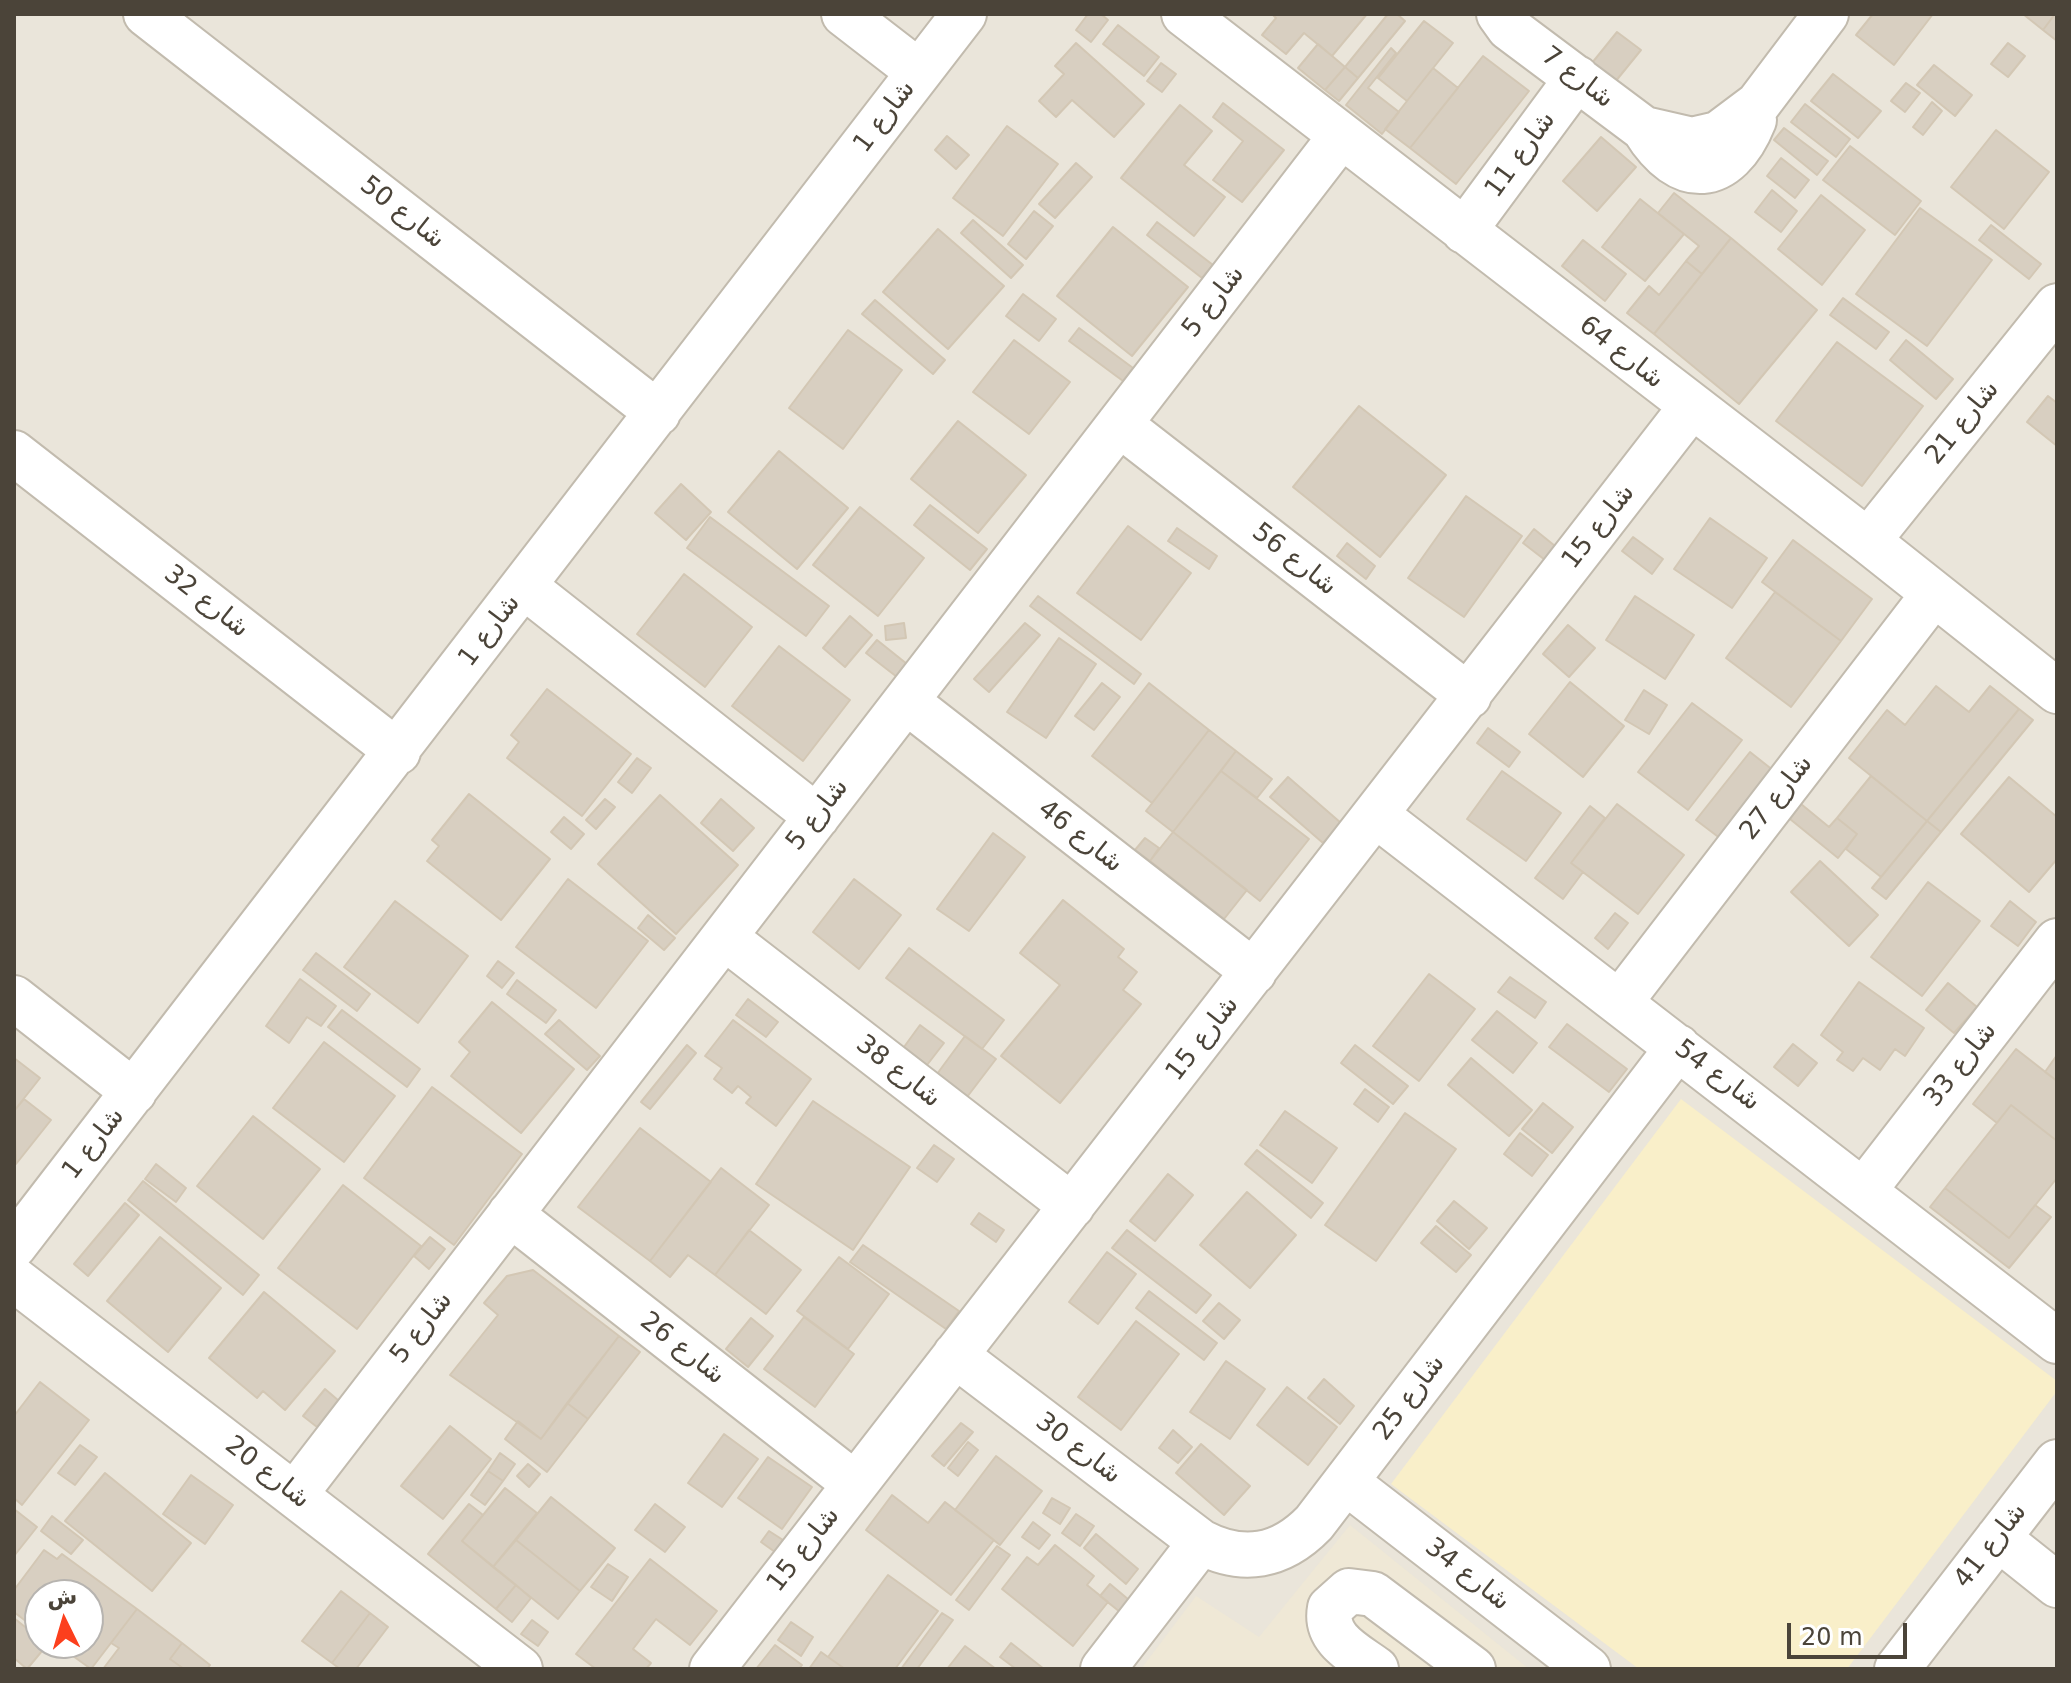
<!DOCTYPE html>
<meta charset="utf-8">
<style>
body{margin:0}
#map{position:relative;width:2071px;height:1683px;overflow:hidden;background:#f6f3ec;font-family:"DejaVu Sans","Noto Sans Arabic",sans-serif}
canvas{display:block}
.frame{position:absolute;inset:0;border:16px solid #4b4439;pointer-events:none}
.north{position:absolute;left:24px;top:1579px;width:80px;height:80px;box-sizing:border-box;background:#fff;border:2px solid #b7b4b0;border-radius:50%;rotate:355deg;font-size:22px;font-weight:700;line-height:32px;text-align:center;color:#4b4439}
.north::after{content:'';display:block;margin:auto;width:28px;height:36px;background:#fc3f1d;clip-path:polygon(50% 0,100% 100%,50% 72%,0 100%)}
.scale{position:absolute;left:1787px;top:1623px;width:120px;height:36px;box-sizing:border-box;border:4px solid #4b4439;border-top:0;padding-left:10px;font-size:24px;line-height:28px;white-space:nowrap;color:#4b4439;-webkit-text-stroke:6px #fff;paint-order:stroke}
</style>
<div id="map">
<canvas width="2071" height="1683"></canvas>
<div class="frame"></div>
<div class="north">ش</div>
<div class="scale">20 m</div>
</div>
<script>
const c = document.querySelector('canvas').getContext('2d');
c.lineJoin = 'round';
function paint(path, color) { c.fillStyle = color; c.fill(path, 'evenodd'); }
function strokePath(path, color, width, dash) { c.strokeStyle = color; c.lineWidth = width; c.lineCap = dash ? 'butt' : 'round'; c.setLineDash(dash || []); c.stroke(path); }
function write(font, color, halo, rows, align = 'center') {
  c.font = font + ' "DejaVu Sans","Noto Sans Arabic",sans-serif'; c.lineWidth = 8; c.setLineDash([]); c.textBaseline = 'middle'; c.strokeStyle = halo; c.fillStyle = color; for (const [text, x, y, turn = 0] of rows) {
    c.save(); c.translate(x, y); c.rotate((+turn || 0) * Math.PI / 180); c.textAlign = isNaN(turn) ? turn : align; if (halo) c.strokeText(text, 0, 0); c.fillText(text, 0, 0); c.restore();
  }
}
const residential = new Path2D(`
 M14,14H2057V1669H14ZM40,1595H88V1643H40Z`);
const education = new Path2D(`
 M1350,1525L1529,1669H1141L1196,1596L1259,1637Z`);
const sand = new Path2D(`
 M1681,1099L2057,1381V1391L1847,1669H1639L1391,1484Z`);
const building = new Path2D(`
 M1088,14H1101L1108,20L1091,42L1076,30Z
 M1272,14H1367L1332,56L1304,33L1286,54L1262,35L1276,18Z
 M1388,14H1397L1405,21L1358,78L1345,67Z
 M1873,14H1933L1894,65L1856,35Z
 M2023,14H2055L2043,30Z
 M2055,14H2057V41L2043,30Z
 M1424,21L1453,43L1407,101L1378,78Z
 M1118,25L1159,57L1144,76L1103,44Z
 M1617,32L1641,50L1615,82L1592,63Z
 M1076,43L1144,104L1114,137L1072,100L1056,117L1039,101L1064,74L1055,66Z
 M2008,43L2025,56L2008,77L1991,64Z
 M1318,44L1345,67L1325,90L1298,68Z
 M1391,48L1396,53L1368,88L1399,112L1382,134L1346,105Z
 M1483,56L1529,91L1456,184L1410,148Z
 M1161,63L1176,74L1162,92L1147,81Z
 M1934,65L1972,95L1955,116L1917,85Z
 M1345,67L1358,78L1339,101L1325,90Z
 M1433,68L1458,88L1410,148L1385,129Z
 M1833,74L1881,111L1858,138L1811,101Z
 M1906,83L1920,93L1905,112L1891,101Z
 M1932,102L1942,111L1923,135L1913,127Z
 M1223,103L1284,150L1242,202L1213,180L1243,141L1213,117Z
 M1805,104L1850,139L1836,157L1791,122Z
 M1180,105L1212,131L1184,165L1225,197L1194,236L1121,178Z
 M1007,126L1058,164L1003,236L953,198Z
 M1784,128L1828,161L1817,175L1774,140Z
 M1996,130L2049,172L2004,229L1951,187Z
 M947,136L969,155L956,169L935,150Z
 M1601,137L1636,167L1597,211L1563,181Z
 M1850,146L1921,201L1895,235L1823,180Z
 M1781,158L1809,180L1795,198L1767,176Z
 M1076,163L1092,177L1055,218L1039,204Z
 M1772,190L1797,211L1781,232L1755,212Z
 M1674,193L1731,238L1702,274L1686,261L1699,246L1658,213Z
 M1821,195L1865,230L1822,285L1778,249Z
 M1640,199L1684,234L1645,281L1602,247Z
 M1920,208L1992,260L1927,346L1856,294Z
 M1034,211L1053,226L1026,259L1008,244Z
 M973,220L1023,265L1011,278L961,233Z
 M1157,222L1213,265L1202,278L1147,235Z
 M1991,225L2041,264L2029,279L1979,240Z
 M1113,227L1188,287L1132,356L1057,296Z
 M938,229L1004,286L948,349L883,292Z
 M1731,238L1817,310L1739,404L1654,334Z
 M1583,240L1626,274L1605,301L1562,266Z
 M1686,261L1702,274L1654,334L1627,313L1649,286L1659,295Z
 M1023,294L1056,319L1039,341L1006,316Z
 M1843,298L1889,332L1876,349L1830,315Z
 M875,300L945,360L933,374L862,314Z
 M1079,328L1133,368L1123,381L1069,341Z
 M848,330L902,370L843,449L789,408Z
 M1014,340L1070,382L1029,434L973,392Z
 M1906,340L1953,379L1936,399L1890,360Z
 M1837,342L1923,406L1862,486L1776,421Z
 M2048,396L2057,403V446L2027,422Z
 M1359,406L1446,475L1380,557L1293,487Z
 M958,421L1026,475L978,533L911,479Z
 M779,451L848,508L797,569L728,512Z
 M681,484L711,512L686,540L655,513Z
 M1466,496L1522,536L1464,617L1408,578Z
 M930,505L987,549L970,570L914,525Z
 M860,507L924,558L878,616L813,565Z
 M710,517L829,606L806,636L687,548Z
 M1710,518L1767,558L1732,608L1674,569Z
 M1128,526L1191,573L1141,640L1077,593Z
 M1177,528L1217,556L1209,569L1168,541Z
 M1534,529L1555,546L1545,560L1523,543Z
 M1633,537L1663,559L1652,574L1622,551Z
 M1793,540L1872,599L1841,641L1762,582Z
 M1347,543L1375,566L1366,579L1337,556Z
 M684,574L752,627L705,687L637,634Z
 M1775,592L1841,641L1791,707L1726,658Z
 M1038,596L1141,674L1134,684L1030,606Z
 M1635,596L1694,635L1665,679L1606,640Z
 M850,616L872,635L845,667L823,648Z
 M904,623L906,638L886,640L885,626Z
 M1025,623L1040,635L989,692L974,679Z
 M1568,625L1595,648L1569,677L1543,654Z
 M1059,638L1096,664L1046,738L1007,712Z
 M877,640L907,664L897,677L866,653Z
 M779,646L850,700L803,761L732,706Z
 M1570,682L1624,726L1583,777L1529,734Z
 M1102,683L1120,697L1094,730L1075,716Z
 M1149,683L1209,730L1152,803L1092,756Z
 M1936,686L1969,712L1990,686L2019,709L1927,821L1849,758L1887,710L1905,725Z
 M547,689L631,754L582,816L507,758L519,742L511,735Z
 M1644,690L1667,705L1649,734L1625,720Z
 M1692,703L1742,740L1688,810L1638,772Z
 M2019,709L2033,720L1941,832L1927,821Z
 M1488,728L1520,752L1509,767L1477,743Z
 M1209,730L1236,751L1173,832L1146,811Z
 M1236,751L1272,779L1257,798L1221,771Z
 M1750,752L1774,771L1721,839L1696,820Z
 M637,758L651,768L632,793L618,782Z
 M1221,771L1309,839L1260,901L1173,832Z
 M1502,771L1561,813L1526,861L1467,819Z
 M1871,776L1927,821L1881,877L1846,849L1857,834L1837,818Z
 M1288,777L1341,823L1323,843L1270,797Z
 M2009,777L2057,817V859L2029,892L1961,834Z
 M469,794L550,859L501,920L427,861L439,846L432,840Z
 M660,795L738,865L676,934L598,864Z
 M605,799L615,807L596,829L586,820Z
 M721,799L754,828L733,851L701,823Z
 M1617,804L1684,855L1638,914L1571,863Z
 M1801,804L1829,827L1837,818L1857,834L1838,858L1790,819Z
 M1590,806L1605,818L1571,863L1583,872L1563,899L1535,878Z
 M564,817L584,834L571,849L551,832Z
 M1927,821L1941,832L1886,899L1872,888Z
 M1173,832L1247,890L1224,919L1150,861Z
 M993,833L1025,857L969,931L937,909Z
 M1145,838L1159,848L1150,861L1135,850Z
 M1820,861L1878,915L1849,946L1791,892Z
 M568,879L648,941L596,1008L516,947Z
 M854,879L901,915L859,969L813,932Z
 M1928,882L1980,921L1922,996L1871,957Z
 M1063,900L1124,949L1118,957L1137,972L1123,990L1141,1004L1060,1103L1001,1056L1060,985L1020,953Z
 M395,901L468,956L418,1023L344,967Z
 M2010,901L2036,922L2018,946L1991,926Z
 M1615,913L1628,923L1608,949L1595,938Z
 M648,915L675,938L664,950L638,928Z
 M909,948L1004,1020L982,1049L886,978Z
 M316,953L370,994L357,1011L303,970Z
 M498,961L514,973L502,988L487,976Z
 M1429,974L1475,1009L1419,1081L1373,1046Z
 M1510,977L1546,1002L1535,1018L1498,992Z
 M300,979L336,1006L321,1026L307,1017L289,1043L266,1026Z
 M517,980L556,1010L546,1023L507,994Z
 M1859,982L1924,1028L1905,1056L1895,1049L1880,1070L1863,1058L1853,1071L1837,1060L1843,1052L1821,1035Z
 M1948,983L1977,1007L1954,1033L1926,1010Z
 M748,999L778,1022L766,1037L736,1015Z
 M492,1002L574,1069L521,1133L451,1076L470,1052L459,1042Z
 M342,1010L420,1069L407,1087L328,1027Z
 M1497,1011L1537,1043L1513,1073L1472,1040Z
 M559,1020L600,1056L587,1070L545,1034Z
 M733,1020L811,1079L776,1126L746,1103L751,1097L738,1086L732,1093L714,1079L722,1068L705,1056Z
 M1567,1024L1627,1069L1609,1092L1549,1047Z
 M920,1025L944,1043L927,1065L904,1047Z
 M965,1036L996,1059L967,1097L937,1074Z
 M324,1042L395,1096L344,1162L273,1108Z
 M1793,1044L1817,1063L1798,1086L1774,1067Z
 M687,1045L696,1053L650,1109L641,1102Z
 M1355,1045L1408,1086L1393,1104L1341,1063Z
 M2016,1049L2057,1081V1141L2011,1105L1997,1123L1973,1104Z
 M2057,1055V1081L2045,1072Z
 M14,1058L40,1078L14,1111Z
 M1471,1058L1532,1110L1509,1136L1448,1085Z
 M432,1087L522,1154L454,1245L364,1178Z
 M1365,1089L1389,1107L1378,1122L1354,1104Z
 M24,1099L51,1120L16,1164L14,1111Z
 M813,1101L910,1167L853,1250L756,1184Z
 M1543,1103L1573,1127L1552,1153L1522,1129Z
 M2011,1105L2057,1141V1178L2009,1238L1945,1188Z
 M1285,1111L1337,1148L1312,1183L1260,1145Z
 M1405,1113L1456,1149L1376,1261L1325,1225Z
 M253,1116L320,1169L263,1239L197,1186Z
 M640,1128L711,1182L650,1261L578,1207Z
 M1520,1133L1548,1155L1532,1176L1504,1154Z
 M934,1145L954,1159L937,1182L917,1168Z
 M1257,1150L1323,1203L1311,1218L1245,1164Z
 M156,1164L186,1188L176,1202L145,1179Z
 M721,1168L769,1205L715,1275L688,1255L670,1277L650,1261Z
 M1168,1174L1193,1195L1155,1241L1130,1221Z
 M143,1181L259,1275L243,1295L128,1200Z
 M343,1185L421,1246L357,1329L278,1268Z
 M1945,1188L2009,1238L2035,1205L2051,1217L2009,1268L1930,1207Z
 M1247,1192L1296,1235L1250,1288L1200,1245Z
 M1454,1201L1487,1228L1469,1249L1437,1221Z
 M125,1203L139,1215L88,1276L74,1264Z
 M979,1213L1004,1230L996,1242L971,1224Z
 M1436,1226L1471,1255L1456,1272L1421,1243Z
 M749,1230L801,1270L766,1314L715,1275Z
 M1127,1230L1211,1295L1196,1313L1112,1248Z
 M160,1237L221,1288L168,1352L107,1301Z
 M430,1237L445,1249L429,1269L414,1256Z
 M863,1245L959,1311L946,1329L850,1262Z
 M1107,1252L1136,1274L1098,1324L1069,1302Z
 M839,1257L889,1294L848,1349L797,1311Z
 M533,1270L619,1336L541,1439L450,1375L498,1315L484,1303L507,1276Z
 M1149,1291L1217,1343L1204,1360L1136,1308Z
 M264,1292L335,1351L285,1410L263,1391L257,1398L209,1358Z
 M1219,1303L1240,1320L1224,1339L1203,1321Z
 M804,1317L854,1354L815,1407L764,1369Z
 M751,1318L773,1336L748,1367L726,1349Z
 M1136,1321L1179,1354L1121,1430L1078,1397Z
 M619,1336L640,1352L588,1419L567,1403Z
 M1226,1361L1265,1389L1230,1439L1190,1412Z
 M1324,1379L1354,1406L1340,1424L1308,1398Z
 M40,1382L89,1420L22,1505L14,1498V1416Z
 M1287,1387L1337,1427L1308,1465L1257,1425Z
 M325,1389L339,1401L317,1427L303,1416Z
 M567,1403L588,1419L547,1472L505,1439L518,1421L541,1439Z
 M961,1423L973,1432L944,1466L932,1456Z
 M450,1426L491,1459L443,1519L401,1486Z
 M1173,1430L1192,1447L1178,1463L1159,1448Z
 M724,1434L758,1459L722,1507L688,1483Z
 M968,1442L978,1450L958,1476L948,1468Z
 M1201,1444L1250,1486L1224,1515L1176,1473Z
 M80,1445L97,1457L75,1485L58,1473Z
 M500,1453L515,1464L503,1481L488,1471Z
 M996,1456L1042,1491L1000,1545L955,1510Z
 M768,1457L812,1487L782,1529L738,1498Z
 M528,1464L540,1474L529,1487L517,1476Z
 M488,1471L503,1481L485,1505L471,1495Z
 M105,1473L191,1543L152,1591L65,1521Z
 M191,1475L233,1505L205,1544L163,1514Z
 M505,1488L537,1513L493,1567L462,1541Z
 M892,1495L928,1523L945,1502L994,1540L951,1595L866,1530Z
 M551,1497L615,1548L580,1591L516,1540Z
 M1052,1498L1070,1508L1060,1524L1043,1513Z
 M469,1504L483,1515L462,1541L516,1585L496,1609L428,1554Z
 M655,1504L685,1527L665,1552L635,1530Z
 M14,1509L37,1527L14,1556Z
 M1076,1514L1094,1526L1080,1546L1062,1533Z
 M52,1516L83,1540L71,1554L41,1531Z
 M1033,1522L1050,1535L1039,1549L1022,1537Z
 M769,1531L783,1540L775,1552L761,1542Z
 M1096,1534L1138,1569L1126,1584L1084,1548Z
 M516,1540L580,1591L558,1619L493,1567Z
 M1055,1545L1094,1576L1087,1585L1108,1602L1073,1646L1002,1589L1027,1557L1038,1565Z
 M997,1546L1010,1555L969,1610L956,1600Z
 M44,1550L57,1559L62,1554L137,1609L91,1669L55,1643H88V1595H40V1632L14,1612V1590Z
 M650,1559L717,1611L690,1645L656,1619L633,1649L651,1663L646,1669H596L576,1654Z
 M608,1564L628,1577L612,1601L591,1587Z
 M888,1575L938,1611L895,1669H845L828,1657Z
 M1110,1584L1129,1600L1120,1612L1100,1596Z
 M516,1585L531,1598L512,1622L496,1609Z
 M341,1591L370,1613L332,1663L302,1641Z
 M137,1609L182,1643L170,1659L184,1669H103L119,1648L111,1643Z
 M370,1613L388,1627L356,1669H340L332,1663Z
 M942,1613L953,1620L917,1669H901Z
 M14,1618L47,1645L27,1669L14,1658Z
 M532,1620L548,1632L538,1646L521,1634Z
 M791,1622L813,1637L801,1656L778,1640Z
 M182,1643L210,1665L207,1669H184L170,1659Z
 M1011,1643L1044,1669H1016L1000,1657Z
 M775,1645L802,1665L799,1669H756Z
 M965,1646L996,1669H947Z
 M821,1652L828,1657L845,1669H809Z`);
const minor = new Path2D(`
 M146,14L658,413
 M844,14L919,72
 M1184,14L1868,541L2057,691
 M1499,14L1509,28L1644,129L1692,140L1718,134L1758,104L1826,14
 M1644,129C1680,188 1728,185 1754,120
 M1464,231L1577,78
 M1119,424L1469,696
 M14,453L398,752
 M1868,541L2057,306
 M525,587L817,817
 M906,701L1254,972
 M1376,815L2057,1341
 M724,937L1072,1206
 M14,998L134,1092
 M1620,1002L1933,595
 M1865,1189L2057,941
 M510,1214L855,1484
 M14,1246L964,14
 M14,1279L520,1669
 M955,1355L1201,1542C1243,1564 1281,1557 1314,1523L1678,1047
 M1346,1482L1588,1669
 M295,1494L1341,136
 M1998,1538L2057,1585
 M712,1669L1691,407
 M1103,1669L1201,1542
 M1376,1669C1354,1653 1324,1639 1330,1608L1349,1591L1373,1594L1473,1669
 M1897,1669L2057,1462`);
const streetNames = [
 ["شارع 7",1577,78,37],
 ["شارع 1",885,117,-53],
 ["شارع 11",1521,155,-54],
 ["شارع 50",402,213,38],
 ["شارع 5",1214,302,-52],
 ["شارع 64",1621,353,38],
 ["شارع 21",1963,423,-51],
 ["شارع 15",1599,527,-52],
 ["شارع 56",1294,560,38],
 ["شارع 32",206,602,38],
 ["شارع 1",490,631,-53],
 ["شارع 27",1777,798,-52],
 ["شارع 5",818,815,-52],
 ["شارع 46",1080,837,38],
 ["شارع 15",1203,1039,-52],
 ["شارع 33",1961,1065,-52],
 ["شارع 38",898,1072,38],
 ["شارع 54",1717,1076,37],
 ["شارع 1",94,1144,-52],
 ["شارع 5",422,1328,-52],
 ["شارع 26",682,1349,38],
 ["شارع 25",1410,1398,-53],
 ["شارع 30",1078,1449,37],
 ["شارع 20",267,1473,38],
 ["شارع 41",1991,1546,-52],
 ["شارع 15",804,1550,-52],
 ["شارع 34",1467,1575,38]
];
paint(residential, '#eae5da');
paint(education, '#efe8d6');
paint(sand, '#f9efc9');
paint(building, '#d8cfc1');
strokePath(building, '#d3c7b4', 2);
strokePath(minor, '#c2bbae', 48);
strokePath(minor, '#fff', 44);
write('26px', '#4b4439', '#fff', streetNames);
</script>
